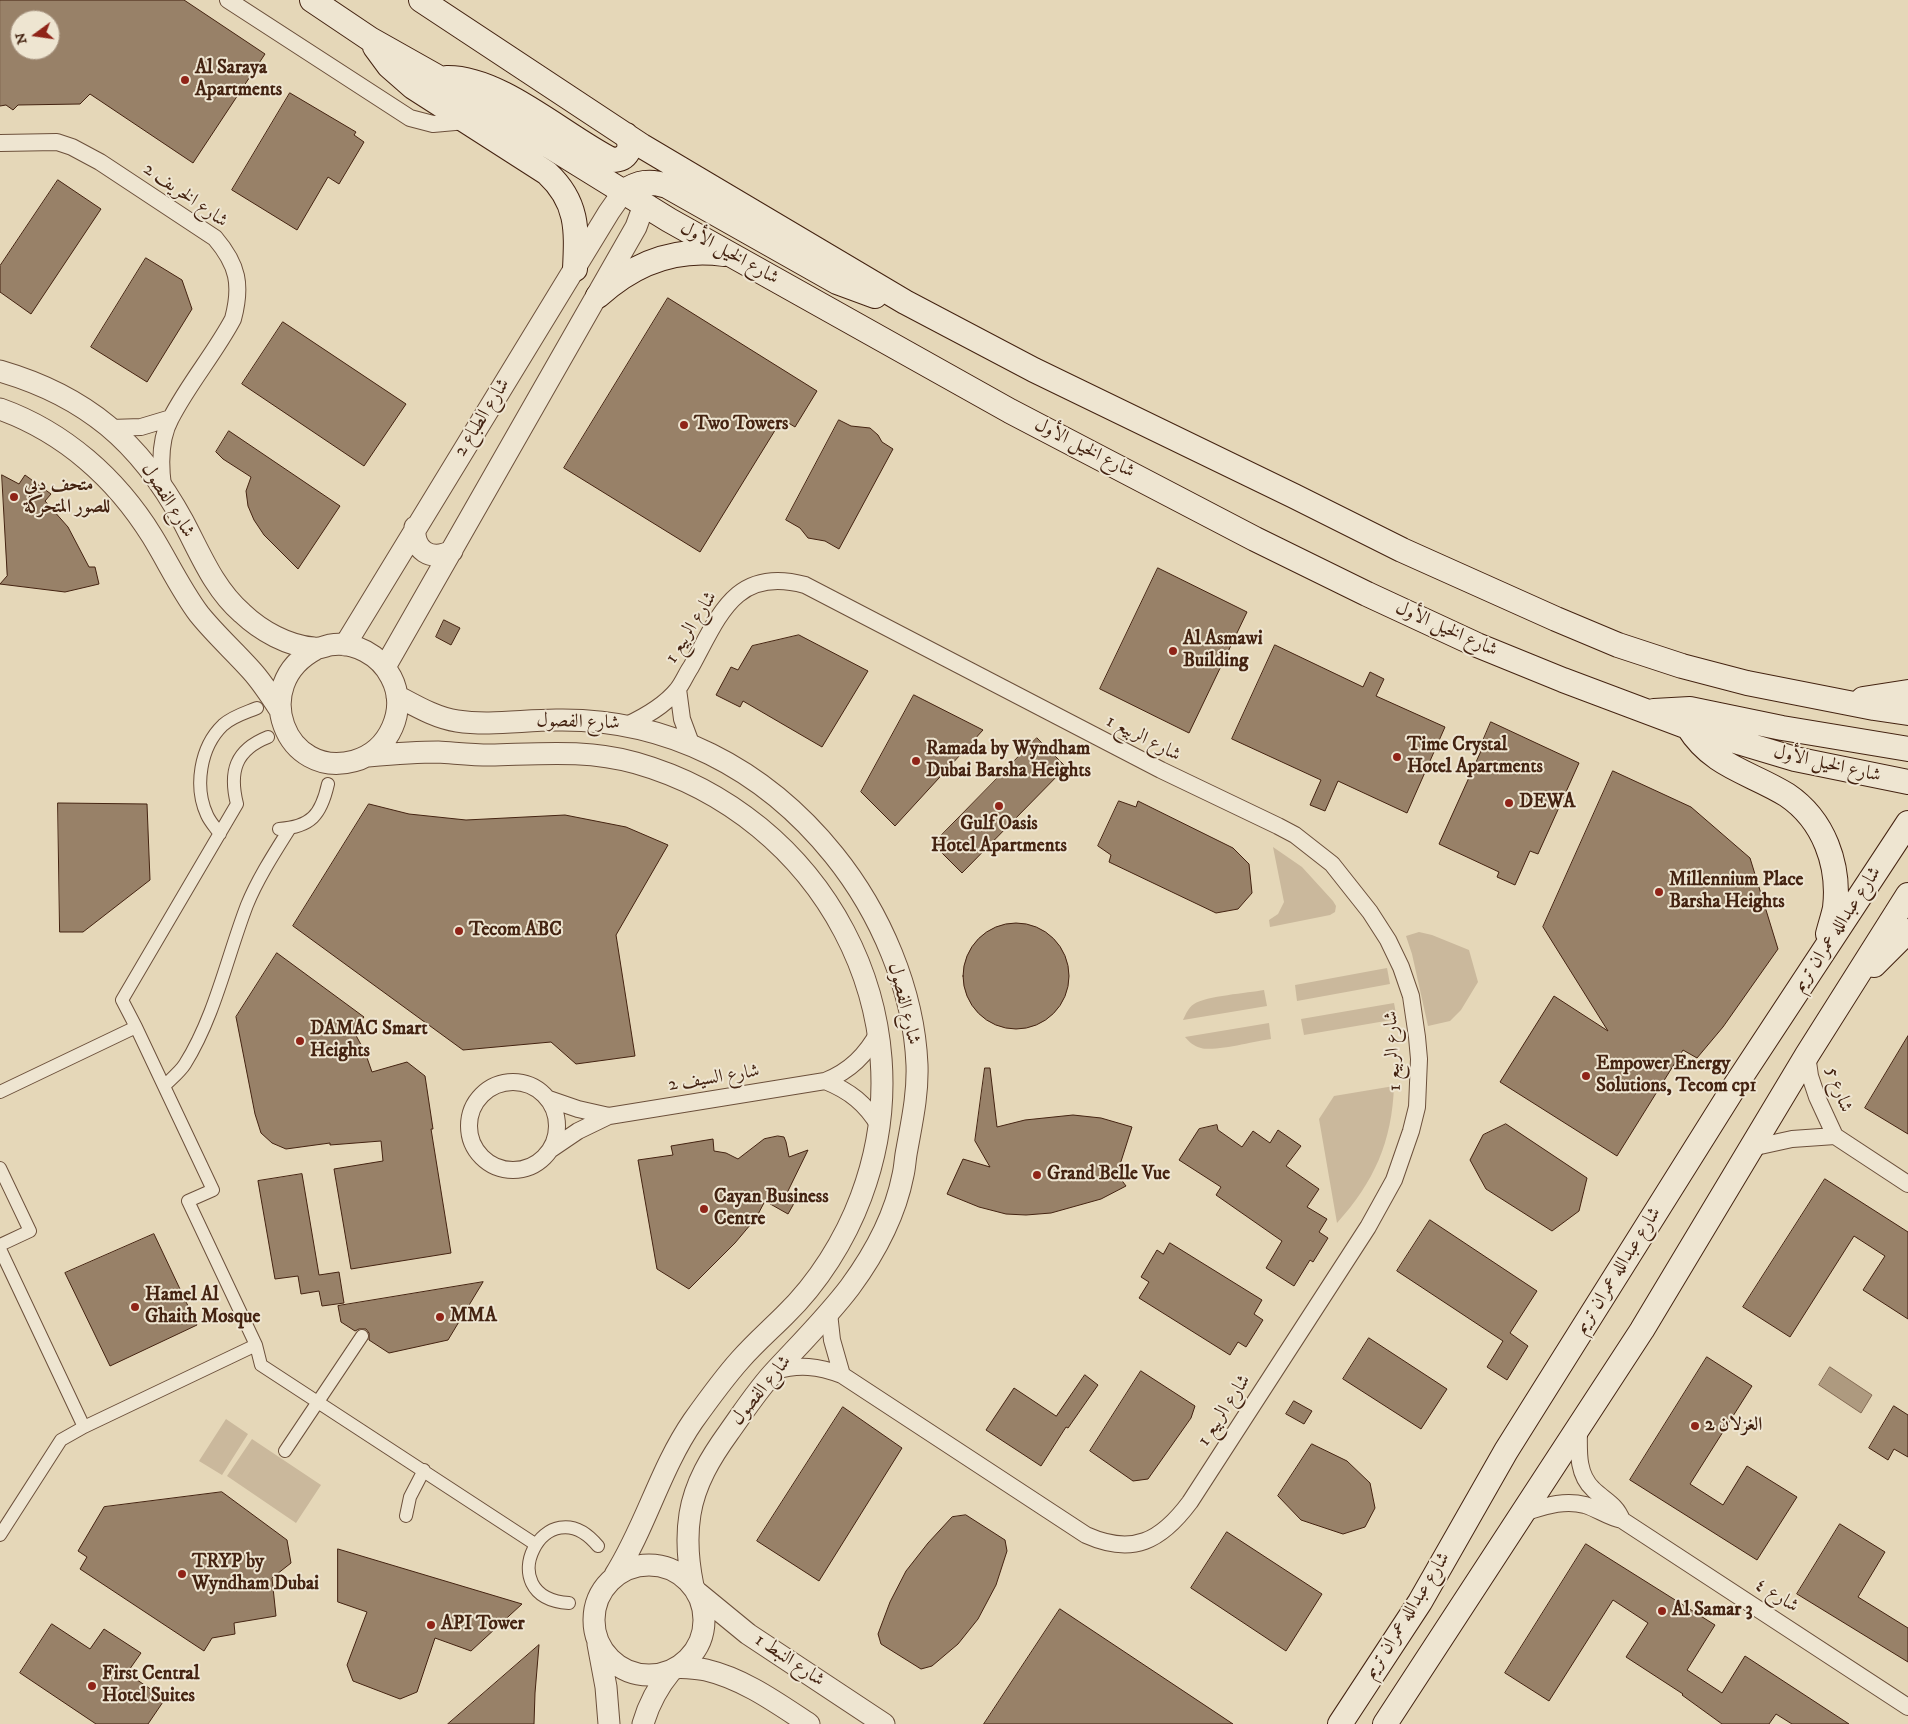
<!DOCTYPE html>
<meta charset="utf-8">
<style>
body{margin:0}
#map{position:relative;width:1908px;height:1724px;overflow:hidden;background:#e5d7b8;font-family:"IM FELL DW Pica",serif}
canvas{display:block}
.north{position:absolute;left:10px;top:10px;width:50px;height:50px;box-sizing:border-box;background:#eee5d1;border:1px solid #aa9784;border-radius:50%;rotate:256deg;font-size:14px;font-weight:700;line-height:20px;text-align:center;color:#442311}
.north::after{content:'';display:block;margin:auto;width:18px;height:22px;background:#8f2418;clip-path:polygon(50% 0,100% 100%,50% 72%,0 100%)}
</style>
<div id="map">
<canvas width="1908" height="1724"></canvas>
<div class="north">N</div>
</div>
<script>
const c = document.querySelector('canvas').getContext('2d');
c.lineJoin = 'round';
function paint(path, color) { c.fillStyle = color; c.fill(path, 'evenodd'); }
function strokePath(path, color, width, dash) { c.strokeStyle = color; c.lineWidth = width; c.lineCap = dash ? 'butt' : 'round'; c.setLineDash(dash || []); c.stroke(path); }
function write(font, color, halo, rows, align = 'center') {
  c.font = font + ' "IM FELL DW Pica",Amiri,serif'; c.lineWidth = 4; c.setLineDash([]); c.textBaseline = 'middle'; c.strokeStyle = halo; c.fillStyle = color; for (const [text, x, y, turn = 0] of rows) {
    c.save(); c.translate(x, y); c.rotate((+turn || 0) * Math.PI / 180); c.textAlign = isNaN(turn) ? turn : align; if (halo) c.strokeText(text, 0, 0); c.fillText(text, 0, 0); c.restore();
  }
}
const green = new Path2D(`
 M1273,847L1302,867L1333,901L1336,906L1335,912L1330,915L1270,927L1269,920L1278,914L1284,902Z
 M1419,932L1432,935L1469,950L1478,982L1461,1010L1450,1021L1428,1026L1412,954L1406,936Z
 M1387,968L1390,984L1297,1001L1295,985Z
 M1264,990L1267,1006L1183,1020C1186,1014 1188,1008 1194,1004C1206,996 1248,993 1264,990Z
 M1394,1003L1397,1019L1304,1035L1301,1019Z
 M1269,1023L1271,1039C1255,1041 1215,1052 1201,1048C1194,1046 1189,1042 1185,1037Z
 M1394,1086C1392,1142 1374,1182 1337,1223L1319,1119L1334,1096Z
 M226,1419L248,1434L222,1475L199,1461Z
 M252,1439L321,1485L296,1523L227,1476Z`);
const water = new Path2D(`
 M1830,1367L1872,1395L1861,1413L1819,1385Z`);
const building = new Path2D(`
 M0,0H184L265,54L193,163L90,94L80,104L18,105L13,110L6,105L0,106ZM20,20H50V50H20Z
 M290,93L356,132L354,135L364,142L339,184L328,177L297,230L232,190Z
 M58,180L101,209L31,314L0,292V266Z
 M146,258L182,280L192,309L147,382L91,347Z
 M668,298L817,391L795,427L782,419L700,552L564,468Z
 M283,322L406,404L364,466L242,384Z
 M839,420L851,426L870,428L878,435L882,442L893,449L839,549L825,541L808,538L800,528L786,520Z
 M229,431L340,506L298,569L264,535L254,520L248,506L246,491L251,477L223,459L216,452Z
 M2,475L19,484L25,475L51,494L45,501L68,527L89,567H95L99,584L65,592L0,584L7,576Z
 M1158,568L1247,612L1189,733L1100,689Z
 M444,620L460,628L451,645L436,637Z
 M799,635L868,671L822,747L743,701L740,707L716,695L731,667L738,670L752,646Z
 M1275,645L1363,687L1370,672L1384,679L1376,696L1445,727L1407,813L1338,781L1325,811L1310,805L1321,780L1232,739Z
 M914,695L983,730L895,826L861,792Z
 M1491,722L1579,763L1538,854L1530,851L1515,885L1497,877L1499,872L1439,844L1481,751L1479,750Z
 M1037,738L1066,767L962,873L933,844Z
 M1613,771L1691,807L1750,858L1778,949L1723,1027L1697,1058L1683,1050L1617,1156L1500,1082L1554,996L1608,1031L1543,927Z
 M1119,801L1136,807L1138,801L1233,848L1249,864L1252,893L1238,909L1216,913L1109,862L1111,855L1098,846Z
 M58,803L147,804L150,880L83,932H60Z
 M369,804L409,814L466,820L565,815L626,827L668,845L616,935L635,1056L576,1064L551,1042L463,1050L293,926Z
 M963 976a53 53 0 1 1 106 0a53 53 0 1 1-106 0Z
 M277,953L364,1017L353,1030L365,1052L372,1072L407,1062L425,1076L433,1129H431L451,1253L351,1269L334,1169L383,1161L381,1141L330,1145V1143L286,1149L272,1143L261,1133L255,1114L236,1017Z
 M1908,1036V1134L1865,1108Z
 M985,1068H990L997,1127L1025,1120L1073,1115L1101,1118L1132,1127L1117,1174L1126,1186L1101,1199L1051,1213L1026,1215L1006,1214L979,1207L947,1194L963,1159L990,1167L975,1141Z
 M1506,1124L1587,1178L1579,1211L1552,1231L1486,1189L1470,1160L1483,1135Z
 M1217,1125L1218,1130L1242,1147L1253,1131L1270,1143L1278,1130L1301,1146L1286,1166L1319,1189L1307,1207L1327,1219L1319,1232L1328,1238L1313,1262L1310,1260L1294,1286L1266,1268L1282,1241L1216,1195L1221,1187L1179,1160L1199,1129Z
 M778,1136L784,1137L786,1142L789,1157L808,1150L787,1193L797,1198L788,1214L765,1201L756,1218L735,1243L689,1289L657,1269L638,1160L673,1155L671,1146L713,1139L714,1151L726,1153L738,1159L764,1139Z
 M302,1174L319,1275L339,1272L344,1303L322,1306L319,1291L301,1294L298,1276L275,1279L258,1181Z
 M1825,1179L1908,1232V1319L1863,1290L1885,1256L1854,1236L1790,1337L1743,1307Z
 M1430,1220L1537,1291L1510,1333L1528,1346L1507,1380L1487,1367L1503,1341L1397,1271Z
 M154,1234L197,1325L110,1366L65,1273Z
 M1170,1243L1262,1300L1254,1314L1263,1320L1246,1347L1238,1342L1230,1355L1139,1298L1149,1282L1141,1277L1157,1250L1163,1254Z
 M483,1282L448,1340L389,1353L369,1340V1333L366,1329H359L355,1331L341,1322L338,1306Z
 M1369,1338L1447,1389L1421,1429L1343,1379Z
 M1707,1357L1752,1386L1690,1484L1723,1505L1747,1466L1797,1497L1757,1560L1630,1480Z
 M1141,1371L1195,1406L1191,1418L1148,1479L1133,1481L1090,1451Z
 M1085,1375L1098,1385L1068,1428L1066,1427L1041,1466L986,1430L1014,1388L1056,1416Z
 M1294,1401L1312,1411L1304,1424L1286,1414Z
 M1894,1406L1908,1415V1457L1894,1449L1888,1460L1869,1448Z
 M843,1407L902,1448L819,1581L757,1541Z
 M1312,1444L1347,1461L1370,1483L1375,1508L1365,1527L1343,1534L1301,1520L1278,1496Z
 M222,1492L287,1540L291,1563L272,1578L276,1616L234,1623L235,1634L212,1638L204,1651L80,1569L87,1557L78,1551L104,1507Z
 M966,1515L1005,1540L1007,1551L996,1585L978,1619L958,1644L932,1666L921,1669L881,1644L878,1634L890,1602L906,1571L928,1543L952,1517Z
 M1840,1524L1885,1552L1858,1597L1908,1628V1662L1797,1594Z
 M1227,1532L1322,1594L1286,1651L1191,1588Z
 M1586,1544L1715,1625L1687,1670L1722,1693L1745,1656L1849,1724H1792L1776,1714L1769,1724H1722L1682,1695L1683,1694L1626,1657L1648,1623L1613,1600L1549,1701L1505,1673Z
 M338,1549L522,1604L471,1651L435,1638L417,1692L400,1699L353,1681L347,1665L367,1612L338,1602Z
 M1060,1609L1233,1724H984Z
 M52,1624L90,1649L104,1629L141,1653L127,1673L165,1699L148,1724H96L20,1673Z
 M539,1645L535,1693L534,1724H448Z`);
const pedestrian = new Path2D(`
 M279,829C311,827 321,815 328,784
 M220,834C216,828 210,822 207,815C194,787 200,747 223,725C233,716 245,713 257,708
 M136,1027L122,1000L237,804C229,772 235,750 268,737
 M164,1086C171,1079 180,1072 185,1064C215,1016 227,957 247,905C258,878 275,852 290,828
 M0,1092L136,1027L213,1190L188,1201L256,1345L84,1427L61,1440L0,1535
 M0,1168L30,1231L0,1245
 M0,1249L84,1427
 M256,1345L261,1365L535,1544
 M285,1451L362,1336
 M406,1516L410,1497L424,1470
 M569,1603C488,1598 546,1483 598,1546`);
const minor = new Path2D(`
 M228,0L410,118L433,124L466,121
 M0,143L57,142L72,147L100,162L215,238C238,265 242,285 233,319C215,353 189,383 171,418C160,438 160,464 163,486
 M111,428L141,427L171,418
 M678,689L682,719L692,746
 M627,725C646,716 664,706 677,690C683,683 686,674 691,667C719,616 735,566 805,585L1161,770L1278,826L1295,835L1332,864L1370,912L1388,940L1401,967L1411,996L1417,1037L1419,1059L1417,1107L1411,1131L1394,1180L1368,1227L1190,1502C1161,1541 1133,1556 1086,1535L842,1375C818,1366 799,1364 775,1371
 M1807,1055L1810,1076L1817,1097L1835,1136L1908,1184
 M825,1081C850,1091 866,1104 879,1126
 M469 1126a44 44 0 1 1 88 0a44 44 0 1 1-88 0Z
 M549,1099L578,1109L609,1116
 M1751,1148L1792,1139L1835,1136
 M550,1150L578,1131L609,1116L825,1081C850,1071 866,1055 879,1031
 M829,1313L832,1340L842,1375
 M1579,1427C1579,1448 1576,1473 1593,1489C1604,1500 1616,1504 1622,1520
 M1523,1513C1543,1507 1563,1499 1585,1505C1598,1509 1608,1517 1622,1520L1908,1707`);
const tertiary = new Path2D(`
 M0,371C86,396 140,442 183,521C200,553 214,589 242,613C261,631 288,646 314,648C320,649 325,646 330,645C354,641 380,655 391,677C408,709 390,751 354,761C286,780 248,685 316,649
 M0,409C64,432 116,478 152,536C168,562 181,590 199,614C215,634 234,651 251,670C262,682 271,696 280,710
 M415,527C413,550 430,562 452,551
 M345,645L609,212L623,192
 M385,667L636,227L644,205
 M397,696C416,706 436,718 457,721C490,726 523,720 556,720C667,718 764,768 834,855C880,912 914,990 917,1065C918,1094 912,1121 907,1149C905,1158 905,1167 903,1175C895,1216 875,1253 850,1287C828,1316 802,1342 776,1370C758,1389 744,1411 729,1432C711,1457 695,1483 690,1514C686,1539 688,1562 693,1586
 M368,756C391,754 415,752 438,752C455,753 472,755 490,755C539,754 587,749 636,763C822,816 930,1014 861,1197C845,1240 818,1283 785,1315C770,1330 754,1344 740,1360C723,1379 708,1400 693,1421C660,1469 646,1526 615,1575
 M594 1620a55 55 0 1 1 110 0a55 55 0 1 1-110 0Z
 M698,1593L748,1634L884,1724
 M598,1644L606,1687L609,1724
 M678,1667C687,1668 697,1668 706,1670C744,1679 777,1703 809,1724
 M643,1724C649,1703 657,1688 671,1671`);
const secondary = new Path2D(`
 M312,0L370,39L441,79L669,220L1010,411L1255,539L1367,594L1477,645L1563,680L1688,727L1795,759L1908,782
 M421,0L642,146L905,302L1034,370L1294,496L1402,550L1556,619L1618,645L1682,666L1747,683L1874,708L1908,713
 M375,47L389,66L413,87L547,173C578,202 577,229 575,269
 M447,78C500,77 564,136 612,160C627,160 634,148 626,135
 M623,192C638,182 650,180 667,186L837,282L875,296
 M598,296C634,263 675,247 724,254
 M1863,699L1908,692
 M1654,711L1690,709L1782,728L1908,749
 M1688,727C1713,767 1750,772 1787,795C1824,820 1840,865 1835,908C1833,917 1830,926 1828,934
 M1874,965L1908,931
 M1340,1724L1420,1602L1506,1451L1733,1089L1908,823
 M1385,1724L1642,1330L1807,1055L1908,895`);
const markers = [
 [185,80,5,"#8f2418"],
 [684,425,5,"#8f2418"],
 [14,497,5,"#8f2418"],
 [1173,651,5,"#8f2418"],
 [1397,757,5,"#8f2418"],
 [916,761,5,"#8f2418"],
 [1509,803,5,"#8f2418"],
 [999,806,5,"#8f2418"],
 [1659,892,5,"#8f2418"],
 [459,931,5,"#8f2418"],
 [300,1041,5,"#8f2418"],
 [1586,1076,5,"#8f2418"],
 [1037,1175,5,"#8f2418"],
 [704,1209,5,"#8f2418"],
 [135,1307,5,"#8f2418"],
 [440,1317,5,"#8f2418"],
 [1695,1426,5,"#8f2418"],
 [182,1574,5,"#8f2418"],
 [1662,1611,5,"#8f2418"],
 [431,1625,5,"#8f2418"],
 [92,1686,5,"#8f2418"]
];
const poiNames = [
 ["Al Saraya",195,69],
 ["Apartments",195,91],
 ["Two Towers",694,425],
 ["متحف دبي",24,486],
 ["للصور المتحركة",24,508],
 ["Al Asmawi",1183,640],
 ["Building",1183,662],
 ["Time Crystal",1407,746],
 ["Hotel Apartments",1407,768],
 ["Ramada by Wyndham",926,750],
 ["Dubai Barsha Heights",926,772],
 ["DEWA",1519,803],
 ["Gulf Oasis",999,825,"center"],
 ["Hotel Apartments",999,847,"center"],
 ["Millennium Place",1669,881],
 ["Barsha Heights",1669,903],
 ["Tecom ABC",469,931],
 ["DAMAC Smart",310,1030],
 ["Heights",310,1052],
 ["Empower Energy",1596,1065],
 ["Solutions, Tecom cp1",1596,1087],
 ["Grand Belle Vue",1047,1175],
 ["Cayan Business",714,1198],
 ["Centre",714,1220],
 ["Hamel Al",145,1296],
 ["Ghaith Mosque",145,1318],
 ["MMA",450,1317],
 ["الغزلان 2",1705,1426],
 ["TRYP by",192,1563],
 ["Wyndham Dubai",192,1585],
 ["Al Samar 3",1672,1611],
 ["API Tower",441,1625],
 ["First Central",102,1675],
 ["Hotel Suites",102,1697]
];
const streetNames = [
 ["شارع الخريف 2",185,196,35],
 ["شارع الخيل الأول",729,254,29],
 ["شارع الطباع 2",483,418,-58],
 ["شارع الخيل الأول",1084,449,27],
 ["شارع الفصول",167,501,58],
 ["شارع الربيع 1",692,628,-58],
 ["شارع الخيل الأول",1446,630,24],
 ["شارع الفصول",578,723,2],
 ["شارع الربيع 1",1143,739,27],
 ["شارع الخيل الأول",1827,765,13],
 ["شارع عبدالله عمران تريم",1838,930,-57],
 ["شارع الفصول",903,1004,76],
 ["شارع الربيع 1",1394,1051,-93],
 ["شارع السيف 2",714,1079,-9],
 ["شارع 5",1838,1090,71],
 ["شارع عبدالله عمران تريم",1619,1271,-58],
 ["شارع الفصول",762,1391,-51],
 ["شارع الربيع 1",1225,1411,-57],
 ["شارع ٤",1776,1596,33],
 ["شارع عبدالله عمران تريم",1408,1616,-58],
 ["شارع النبط 1",789,1661,34]
];
paint(green, '#cab89c');
paint(water, '#ae9a7f');
strokePath(water, '#846a53', 1);
paint(building, '#988168');
strokePath(building, '#442311', 1);
strokePath(pedestrian, '#6c503b', 14);
strokePath(minor, '#6c503b', 18);
strokePath(tertiary, '#6c503b', 23);
strokePath(secondary, '#442311', 26);
strokePath(pedestrian, '#eee5d1', 12);
strokePath(minor, '#eee5d1', 16);
strokePath(tertiary, '#eee5d1', 21);
strokePath(secondary, '#eee5d1', 24);
for (const [x, y, r, color] of markers) { const dot = new Path2D(); dot.arc(x, y, r, 0, 2 * Math.PI); c.fillStyle = color; c.fill(dot); strokePath(dot, '#eee5d1', 2); }
write('bold 19px', '#442311', '#eee5d1', poiNames, 'left');
write('19px', '#442311', '#eee5d1', streetNames);
</script>
